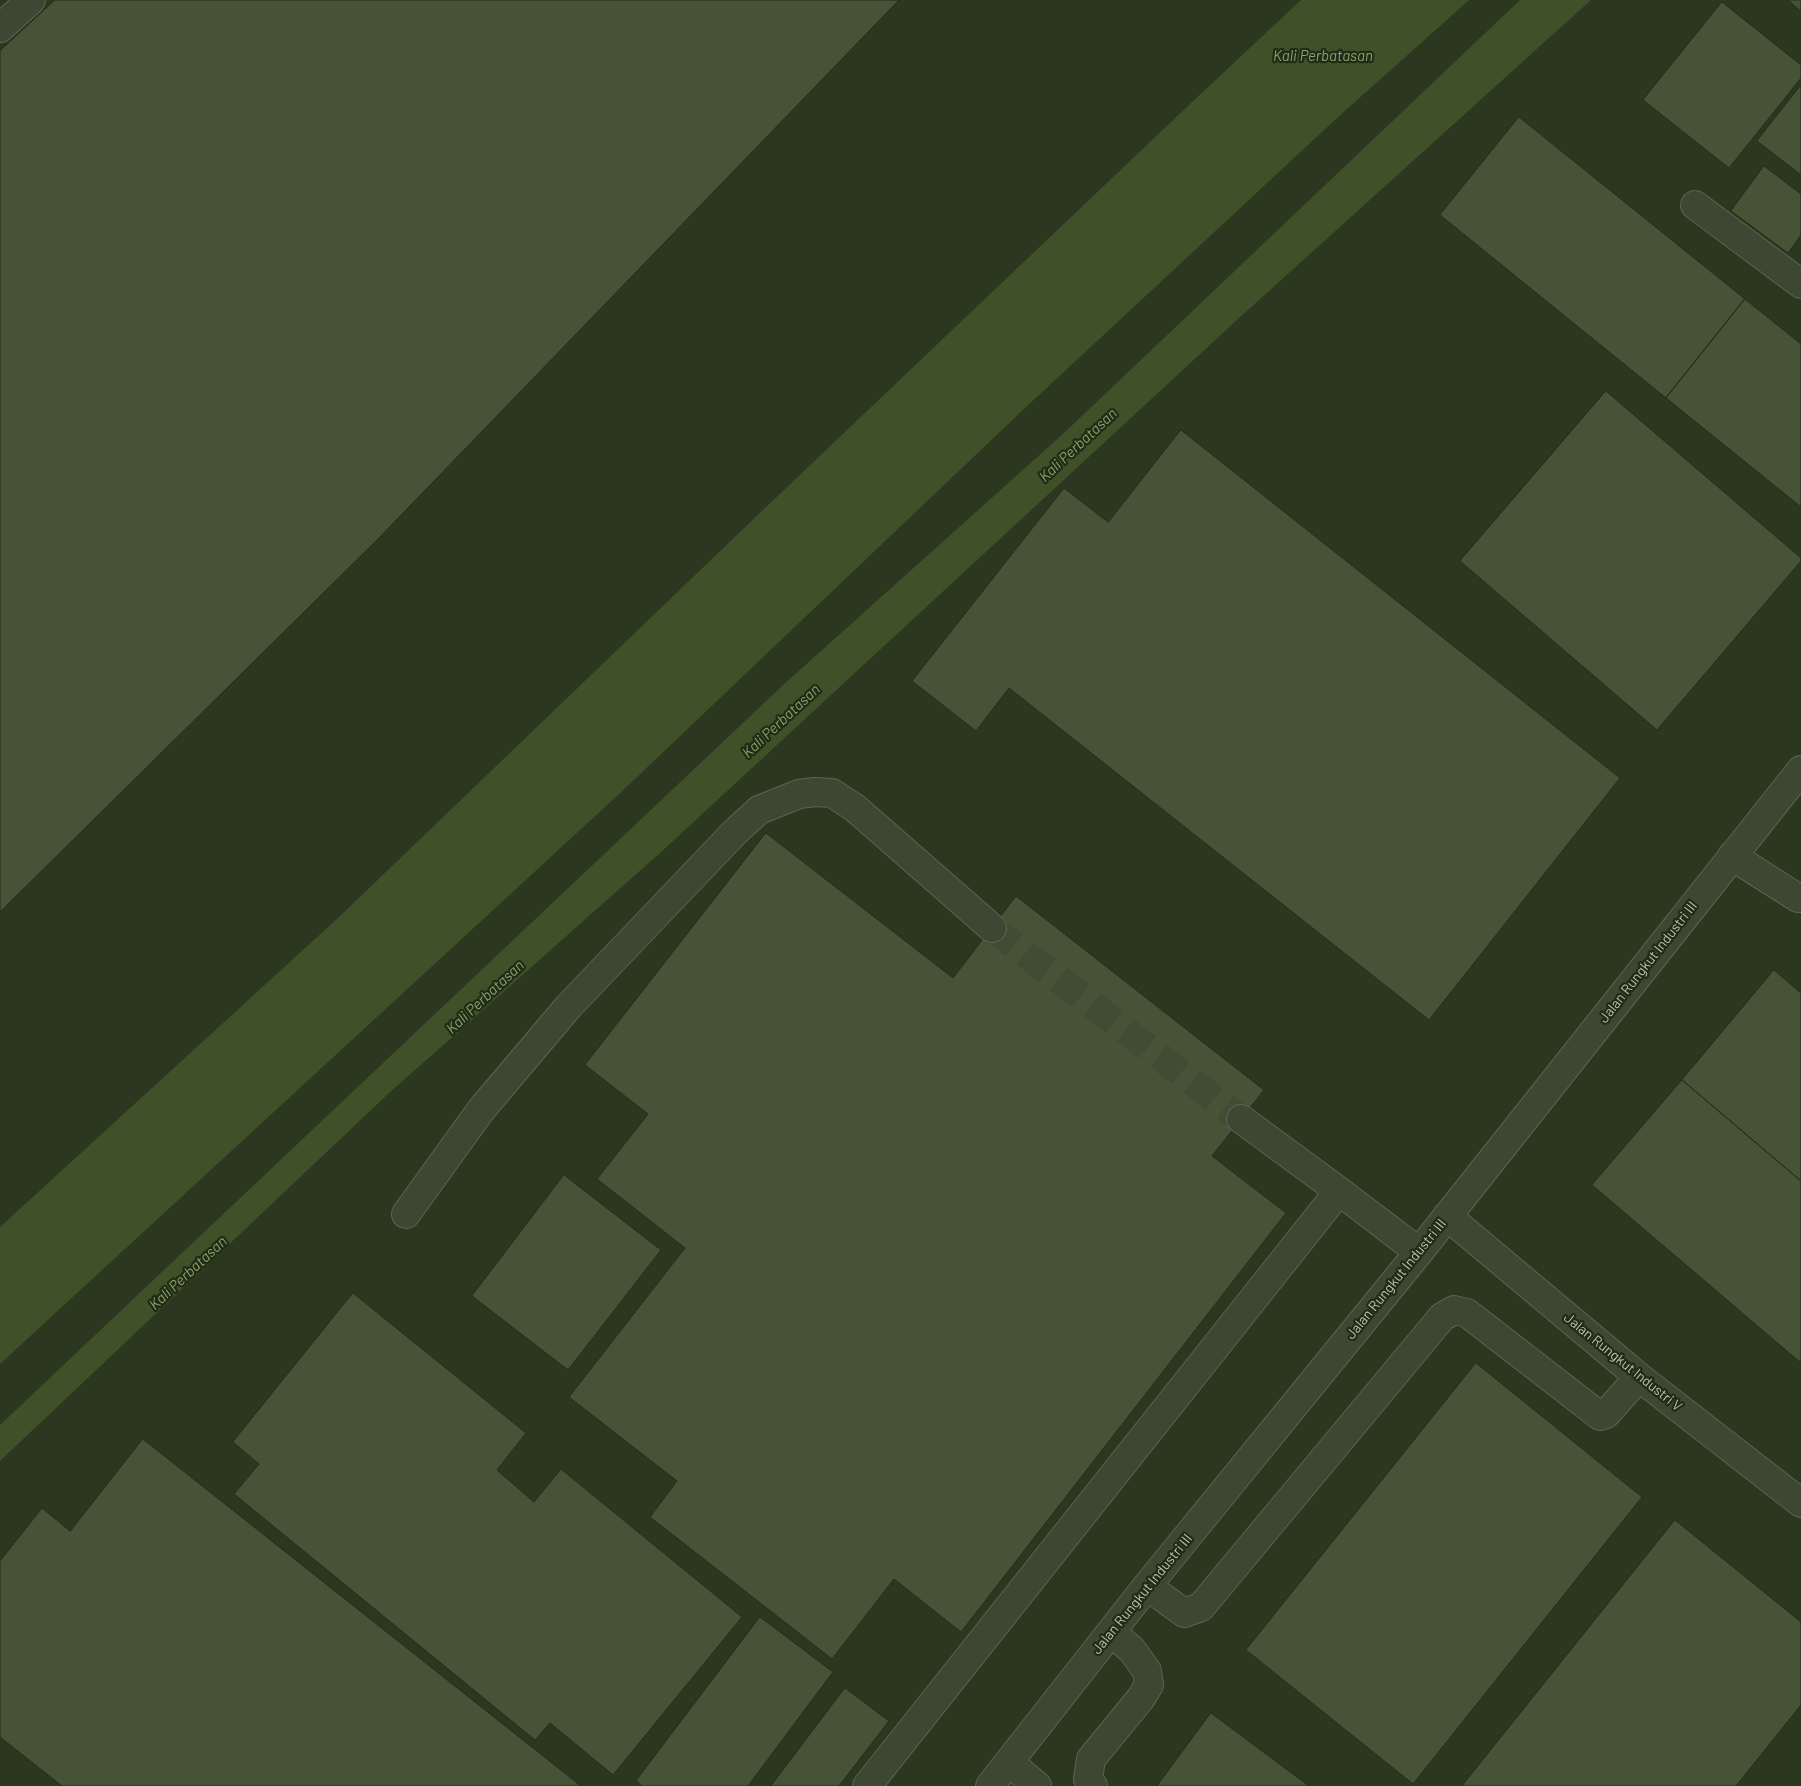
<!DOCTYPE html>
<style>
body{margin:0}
canvas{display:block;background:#2c371f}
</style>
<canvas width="1801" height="1786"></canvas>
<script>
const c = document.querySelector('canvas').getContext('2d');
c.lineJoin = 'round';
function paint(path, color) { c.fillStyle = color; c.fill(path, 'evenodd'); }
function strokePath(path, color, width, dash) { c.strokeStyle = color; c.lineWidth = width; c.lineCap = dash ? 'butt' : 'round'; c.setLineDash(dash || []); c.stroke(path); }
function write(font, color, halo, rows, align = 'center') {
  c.font = font + ' Barlow,sans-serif'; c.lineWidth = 4.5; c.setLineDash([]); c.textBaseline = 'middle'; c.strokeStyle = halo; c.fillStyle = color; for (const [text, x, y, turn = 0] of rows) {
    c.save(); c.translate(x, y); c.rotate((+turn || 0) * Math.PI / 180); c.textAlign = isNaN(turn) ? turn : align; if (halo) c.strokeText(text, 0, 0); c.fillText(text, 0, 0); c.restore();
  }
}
const water = new Path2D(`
 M1301,0H1469L1337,118L1024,409L617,796L0,1364V1227L339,917L765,508L1191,103Z
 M1520,0H1591L1238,319L660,853L388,1094L0,1461V1425L782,686L1064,433Z`);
const building = new Path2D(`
 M55,0H899L378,539L0,912V51Z
 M1788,0H1801V11Z
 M1722,2L1801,65V78L1729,168L1643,100Z
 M1801,85V175L1757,141Z
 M1519,117L1745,299L1666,398L1440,215Z
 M1764,166L1801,194V235L1788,253L1731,211Z
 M1745,299L1801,344V507L1666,398Z
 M1606,391L1801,558V561L1657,730L1460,561Z
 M1181,430L1620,778L1429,1020L1009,688L976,731L912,681L1064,488L1108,522Z
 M766,833L953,978L1016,896L1264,1090L1212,1156L1286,1213L961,1632L894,1579L832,1659L650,1517L677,1481L569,1397L685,1248L597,1179L648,1114L585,1065Z
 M1774,970L1801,993V1181L1682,1080Z
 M1682,1080L1801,1181V1363L1592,1185Z
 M564,1175L661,1250L568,1370L472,1296Z
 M353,1293L526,1433L497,1470L534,1502L561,1469L742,1617L613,1775L550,1723L535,1740L234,1494L259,1464L233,1442Z
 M1476,1363L1642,1497L1413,1784L1246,1650Z
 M143,1439L581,1786H62L0,1737V1561L42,1508L70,1531Z
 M1675,1520L1801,1622V1705L1736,1786H1462Z
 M760,1617L833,1672L748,1786H642L636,1781Z
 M845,1688L889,1721L839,1786H771Z
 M1211,1713L1309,1786H1157Z`);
const minorTunnel = new Path2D(`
 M992,928L1241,1119`);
const minor = new Path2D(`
 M0,28L31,0
 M1695,205L1801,284
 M1732,856L1798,898H1801
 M1241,1119L1339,1191L1419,1252
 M406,1214L481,1110L568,1007L735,832L759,810L799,794L815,792L832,793L855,808L992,928
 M1447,1216L1639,1377L1801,1503
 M1147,1586L1184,1613L1201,1607L1442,1317L1454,1310L1467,1313L1600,1416L1606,1414L1639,1377
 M1009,1762L1037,1786
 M867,1786L1339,1191
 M990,1786L1147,1586L1419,1252L1801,770
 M1093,1786L1088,1779L1091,1759L1141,1698L1149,1685L1147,1671L1132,1650L1111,1632`);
const streetNames = [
 ["Jalan Rungkut Industri III",1648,962,-52],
 ["Jalan Rungkut Industri III",1396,1279,-51],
 ["Jalan Rungkut Industri V",1623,1362,39],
 ["Jalan Rungkut Industri III",1142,1594,-51]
];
const waterNames = [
 ["Kali Perbatasan",1323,56],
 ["Kali Perbatasan",1078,445,-43],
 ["Kali Perbatasan",781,721,-43],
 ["Kali Perbatasan",485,997,-43],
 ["Kali Perbatasan",188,1273,-43]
];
paint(water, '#3e5128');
paint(building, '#465336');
strokePath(building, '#242d1a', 1);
strokePath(minorTunnel, '#414c34', 28, [28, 14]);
strokePath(minor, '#5b6550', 30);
strokePath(minor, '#3d4733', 28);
write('14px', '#b8c4ad', '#222b18', streetNames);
write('italic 15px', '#87a465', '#222b18', waterNames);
</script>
